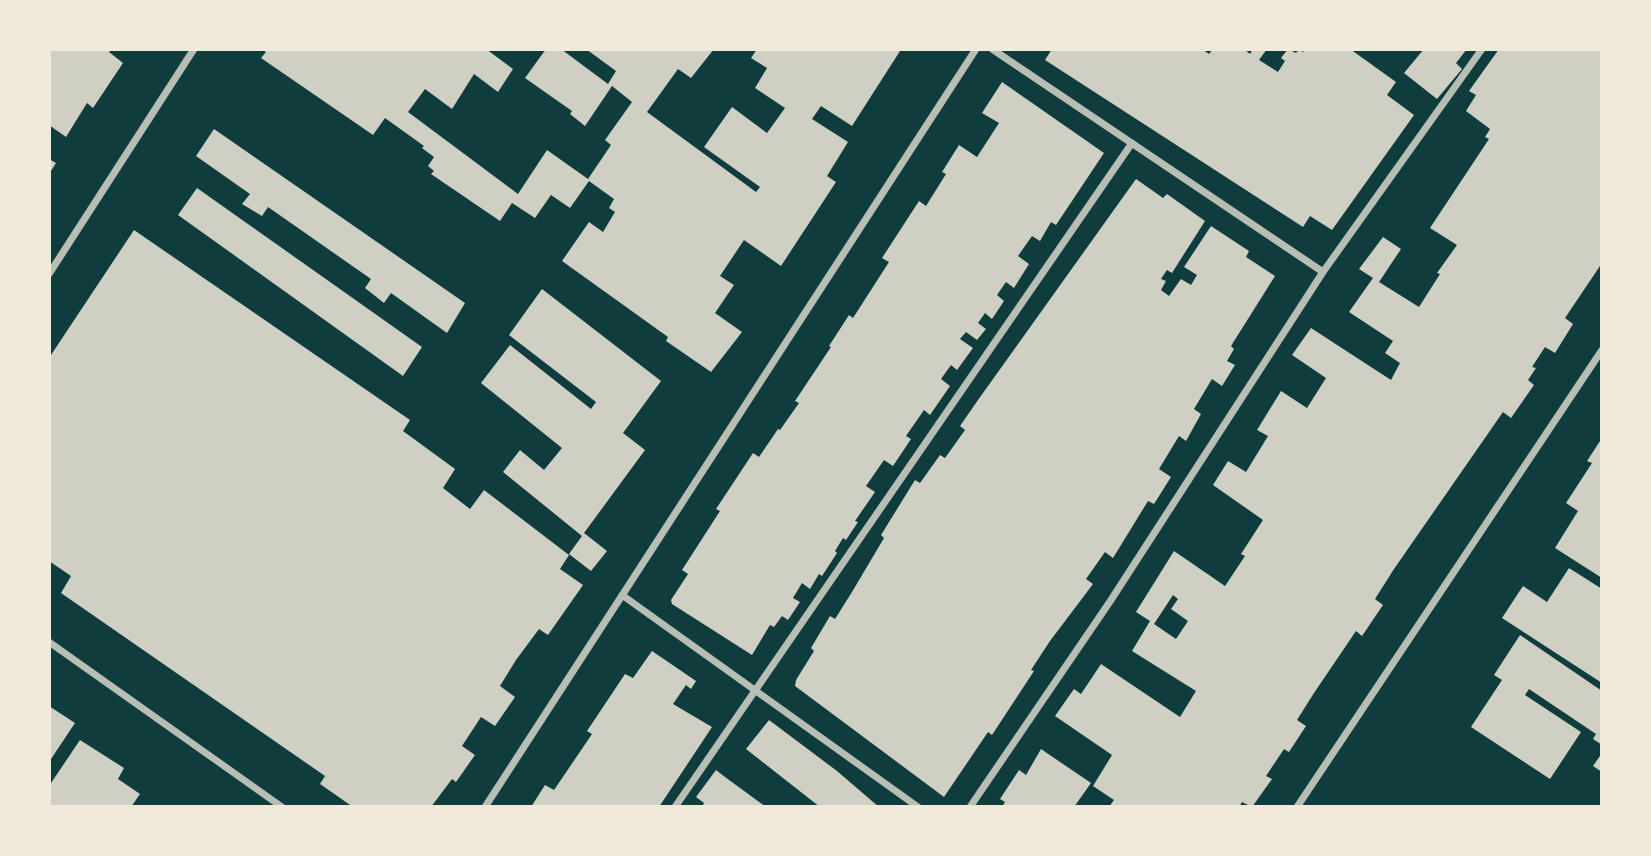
<!DOCTYPE html>
<style>
body{margin:0}
#map{position:relative;width:1651px;height:856px;overflow:hidden;background:#0f3d3e;font-family:Inter,sans-serif}
canvas{display:block}
.frame{position:absolute;inset:0;border:51px solid #f1e9da;pointer-events:none}
</style>
<div id="map">
<canvas width="1651" height="856"></canvas>
<div class="frame"></div>
</div>
<script>
const c = document.querySelector('canvas').getContext('2d');
c.lineJoin = 'round';
function paint(path, color) { c.fillStyle = color; c.fill(path, 'evenodd'); }
function strokePath(path, color, width, dash) { c.strokeStyle = color; c.lineWidth = width; c.lineCap = dash ? 'butt' : 'round'; c.setLineDash(dash || []); c.stroke(path); }
const building = new Path2D(`
 M49,49H111L109,52L123,63L93,108L87,103L66,137L49,125Z
 M261,49H486L513,69L498,92L474,74L452,109L425,89L408,112L518,194L547,150L588,179L611,145L605,140L632,102L612,86L585,126L570,114L572,111L525,78L546,49H561L608,84L616,71L586,49H714L691,78L678,69L647,112L756,192L760,187L704,147L732,107L767,133L785,108L755,88L767,68L751,58L757,49H897L900,51L852,126L821,106L812,119L848,142L827,176L836,182L781,266L744,240L720,276L734,285L715,313L742,332L711,372L666,341L668,337L562,261L589,222L603,232L615,212L609,208L614,199L589,181L570,208L551,195L535,218L512,203L500,221L431,174L434,171L428,166L434,157L422,148L424,146L385,118L373,135L261,58L266,52Z
 M1052,49H1202L1209,54L1213,49H1244L1250,54L1253,49H1267L1259,60L1278,72L1285,61L1281,58L1288,49L1296,53L1299,49L1303,52L1305,49H1350L1396,82L1387,95L1414,115L1332,230L1310,216L1303,227L1045,60Z
 M1424,49H1467L1456,63L1462,69L1437,99L1404,73Z
 M1499,49H1602V263L1565,318L1573,324L1555,353L1545,347L1532,367L1536,368L1528,380L1534,385L1511,418L1503,412L1394,569L1375,599L1383,605L1362,636L1356,631L1314,693L1297,720L1306,726L1289,752L1284,749L1266,776L1272,779L1252,807L1242,802L1239,807H1109L1114,800L1093,786L1112,755L1055,716L1074,689L1081,694L1101,664L1180,717L1196,691L1132,651L1150,621L1136,612L1174,551L1225,586L1245,556L1241,554L1263,520L1213,485L1228,461L1246,472L1268,436L1257,430L1281,391L1307,408L1326,378L1292,355L1311,328L1391,380L1400,363L1385,353L1393,341L1349,312L1373,278L1359,269L1383,237L1401,249L1379,282L1419,307L1440,274L1437,273L1457,245L1430,228L1489,139L1485,137L1490,129L1466,111L1476,95L1469,91ZM1173,595L1178,599L1171,609L1188,621L1176,639L1154,624Z
 M1002,82L1104,153L1056,225L1051,222L1040,241L1032,236L1018,256L1029,264L1014,288L1006,282L997,295L1004,301L992,319L985,313L978,323L986,329L977,340L966,332L960,339L973,348L957,370L951,365L941,379L950,386L930,415L924,410L906,436L911,439L893,466L884,460L866,486L875,492L855,521L858,522L846,540L843,538L835,551L837,553L822,576L819,574L810,589L802,583L793,598L800,602L788,620L782,616L774,627L770,625L752,655L672,604L671,600L688,574L682,570L720,511L716,509L753,453L759,457L778,429L780,430L799,403L795,401L831,347L829,346L849,315L853,318L889,262L882,258L919,201L926,206L946,174L942,172L959,145L977,157L999,123L982,113Z
 M214,129L465,303L447,333L391,293L384,303L365,288L371,279L268,207L262,216L242,204L250,194L196,156Z
 M49,159L56,163L49,174Z
 M1136,179L1163,198L1167,194L1205,221L1172,273L1167,270L1161,279L1166,281L1161,290L1169,296L1181,279L1191,285L1197,275L1184,267L1211,226L1249,251L1246,257L1275,276L1231,346L1234,349L1227,361L1235,365L1222,386L1212,379L1194,409L1201,414L1186,441L1179,436L1159,469L1171,477L1154,504L1148,501L1113,558L1105,552L1086,579L1093,584L1050,641L1031,670L1034,671L992,735L988,732L944,797L795,686L796,680L814,651L811,648L830,616L835,619L852,592L884,538L881,535L915,480L920,483L940,455L945,458L965,430L960,426L978,400Z
 M197,188L422,347L403,376L178,215Z
 M134,230L410,420L403,431L455,469L443,488L470,509L484,490L569,555L560,569L583,585L548,635L539,629L516,660L500,686L515,697L495,726L481,717L462,746L475,755L456,782L452,779L431,807H353L320,784L325,776L61,593L71,576L49,561V358Z
 M542,289L661,381L623,433L645,450L584,533L607,551L591,571L569,554L582,536L503,472L520,450L544,470L562,448L481,383L510,345L591,409L596,402L509,335Z
 M1602,438V578L1555,548L1578,511L1566,503L1592,463L1587,461Z
 M1569,568L1602,589V683L1502,618L1523,586L1547,602Z
 M1520,635L1602,691V745L1593,739L1596,734L1529,689L1525,695L1581,732L1550,779L1471,727L1502,680L1494,675Z
 M652,651L696,681L691,689L686,685L673,704L712,727L659,807H531L545,785L554,790L592,734L587,731L625,674L633,678Z
 M49,706L75,723L49,762Z
 M769,720L837,771L879,807H820L746,749Z
 M80,740L124,768L118,779L140,794L131,807H49V786Z
 M1041,749L1091,783L1074,807H1002L1005,802L1000,799L1019,770L1026,775Z
 M1602,753V772L1593,766Z
 M716,770L725,777L766,807H702L704,803L696,797Z`);
const minor = new Path2D(`
 M992,49L1323,272
 M49,274L194,49
 M622,595L918,807
 M49,642L282,807
 M485,807L976,49
 M675,807L1132,143
 M970,807L1111,600L1323,272L1482,49
 M1297,807L1602,350`);
paint(building, '#cfcfc3');
strokePath(minor, '#b8beb3', 7);
</script>
